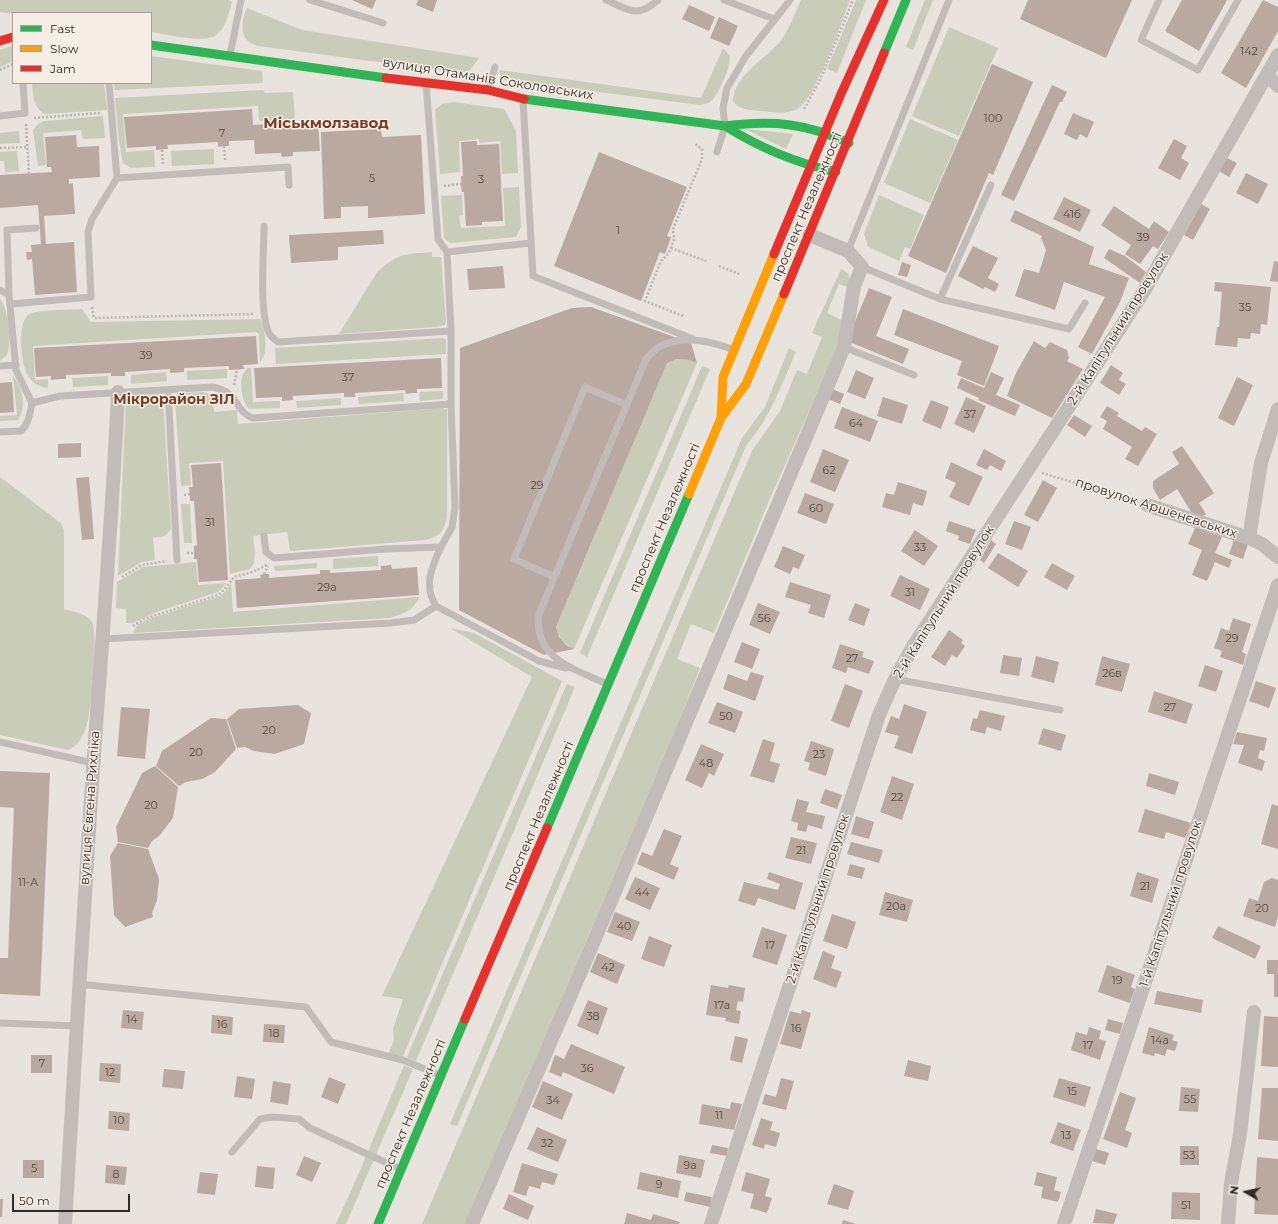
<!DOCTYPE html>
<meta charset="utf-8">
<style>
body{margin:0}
#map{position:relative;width:1278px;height:1224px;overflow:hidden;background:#e8e3dd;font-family:Montserrat,sans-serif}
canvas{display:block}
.legend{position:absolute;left:12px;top:12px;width:140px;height:72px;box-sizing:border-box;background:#f6eee4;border:1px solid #a7a098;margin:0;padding:5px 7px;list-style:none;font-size:12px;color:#312a26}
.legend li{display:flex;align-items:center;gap:8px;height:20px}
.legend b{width:20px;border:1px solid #a7a098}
.north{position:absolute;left:1226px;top:1172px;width:40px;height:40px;-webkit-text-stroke:3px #f6eee4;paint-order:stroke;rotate:279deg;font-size:11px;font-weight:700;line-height:16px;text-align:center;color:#312a26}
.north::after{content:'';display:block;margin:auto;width:14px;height:18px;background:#312a26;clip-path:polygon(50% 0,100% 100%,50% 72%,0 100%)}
.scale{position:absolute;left:12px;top:1194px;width:118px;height:18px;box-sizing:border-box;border:2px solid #312a26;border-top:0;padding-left:5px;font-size:12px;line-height:14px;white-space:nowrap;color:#312a26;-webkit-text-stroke:3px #f6eee4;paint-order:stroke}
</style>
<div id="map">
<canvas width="1278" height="1224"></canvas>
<ul class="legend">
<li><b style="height:5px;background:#30b455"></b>Fast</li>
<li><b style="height:5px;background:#ff9f0a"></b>Slow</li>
<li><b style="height:5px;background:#e5322d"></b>Jam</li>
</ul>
<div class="north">N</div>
<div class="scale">50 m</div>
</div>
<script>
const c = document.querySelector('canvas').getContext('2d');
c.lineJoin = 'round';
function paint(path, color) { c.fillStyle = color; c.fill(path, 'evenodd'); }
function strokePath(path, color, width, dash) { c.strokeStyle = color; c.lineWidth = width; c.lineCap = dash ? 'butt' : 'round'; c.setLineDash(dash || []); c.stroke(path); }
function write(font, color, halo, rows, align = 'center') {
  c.font = font + ' Montserrat,sans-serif'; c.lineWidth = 3; c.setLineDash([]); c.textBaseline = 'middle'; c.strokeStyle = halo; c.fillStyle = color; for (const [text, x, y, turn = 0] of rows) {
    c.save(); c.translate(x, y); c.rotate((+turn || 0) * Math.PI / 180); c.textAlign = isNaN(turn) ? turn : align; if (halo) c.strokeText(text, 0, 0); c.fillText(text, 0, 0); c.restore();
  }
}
const green = new Path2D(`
 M0,0H228L232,2C229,13 226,28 216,35C206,44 165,34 151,32V13L13,14L0,12Z
 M801,0H850C841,23 816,99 797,109C787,115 772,112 761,111C751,110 738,110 733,101C734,74 767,59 782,39C790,27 795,13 801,0Z
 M856,0H866L837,73L827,69Z
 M925,0H933L913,50L906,47Z
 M247,8L302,30L479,58L470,70L461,73L258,46C238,41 241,23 247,8Z
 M949,27L998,48L959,136L912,116Z
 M12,46L13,61L0,67V50Z
 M723,48L730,56C731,66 720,90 714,98C711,103 706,104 700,105L504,80L500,74V70L701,98Z
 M151,56L262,71L263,83L115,90L114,83H151Z
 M32,83H104L107,110L45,114C33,107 33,96 32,83Z
 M263,90L265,93L293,92L295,119L259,121L258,106L123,114L126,152L154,150L155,167L131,168L123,163L119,141L115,98Z
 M454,102L504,109L516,131L518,173L502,174L500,141L479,143V139L459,141L460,172L440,174L435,110L442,104Z
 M103,116L105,138L83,139L81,130L43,133L46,165L38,166L33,130L38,124L45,121Z
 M910,119L958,140L930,203L884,183Z
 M745,129L793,134L786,149Z
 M19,131L20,143L0,144V133Z
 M214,149V164L172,166L171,151Z
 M17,151L19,171L5,172L4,161H0V152Z
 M519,187L521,227L516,237L450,243L444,238L441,196L462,195L463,215L459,216L461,228L505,226L503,188Z
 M879,195L924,215L910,249L905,247L899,261L868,247L864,234Z
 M432,252V257H441L446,322L445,325L436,327L339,334L377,272C398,253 405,254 432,252Z
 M841,269C851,273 850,278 848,287L839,284L827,313L843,321V331L824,378L771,496L714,633L691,624L677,659L700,668L675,732L466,1224H422L752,451L780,411L797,370L807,374L822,337L812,333Z
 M0,299C9,310 12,343 7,355L0,361Z
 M82,309L91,322L260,319C265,327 269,356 260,362L259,334L256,332L33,346L35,380L48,379V388C40,387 33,384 28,376C21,365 17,324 28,315C37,309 70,310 82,309Z
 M443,338L446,340V354L276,364L275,348Z
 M789,348L796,352C782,384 770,418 747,444L457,1126L450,1124L742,438L765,407Z
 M677,359L689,360L697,363L574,649C564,644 559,639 556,627L667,363Z
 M702,366L710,369L587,657L580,653Z
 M248,368H251L253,402L280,401V408L249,409C241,400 237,376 248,368Z
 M227,369V378L187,380V371Z
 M166,372L167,381L131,384V375Z
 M13,376C23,388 27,407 18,420L0,421V416L17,415Z
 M108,376V385L73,387L72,378Z
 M443,391V398L441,399L420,401L419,392Z
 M204,392L212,396L214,412L237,410L238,424L443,408L447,410V517C444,532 439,537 425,540L290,551L287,532L253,536L255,554L254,563L250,569L230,574L223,461L189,463L191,485L181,486L175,400L182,393Z
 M403,393L404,401L359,404L358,397Z
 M158,394L162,401L164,414L171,529L165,536L153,538L155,560L142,562L118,576L126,401L132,398V395Z
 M341,398V405L297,408L296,401Z
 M0,477L61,523L64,531V609C74,612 86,613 92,622C98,633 92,710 87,724C84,734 79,746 68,750L0,735Z
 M181,504H190L192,543H184Z
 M378,556V566L333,569V559Z
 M196,562L198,585L227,583L218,592L154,613L133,623H126V609L116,608L117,582L143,567Z
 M317,563V568L275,571L274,566Z
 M231,583L233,612L419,597C415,610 401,615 389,618L133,633C135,626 140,623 146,620L220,596L226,591Z
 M450,628L474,633L562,681L403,1056L388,1054L394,1040L393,1029L403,999L382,996L532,677Z
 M567,684L575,687L416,1061L407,1057Z
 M404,1065L413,1069L346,1224H336L359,1173Z`);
const building = new Path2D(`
 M352,0H376L372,9Z
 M418,0H437L433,12L416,5Z
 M1028,0H1132L1106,58L1020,19Z
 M1182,0H1227L1199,51L1165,31Z
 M1263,0L1278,7V31L1246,88L1221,73Z
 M689,5L715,17L709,31L682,19Z
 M719,17L738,26L729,46L710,38Z
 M992,64L1033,82L993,175L989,173L946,273L908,256Z
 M1052,85L1067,92L1062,102H1060L1014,201L1001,195Z
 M252,109L253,125L318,121L320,151L293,152V156L282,157L281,153L255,154L254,140L229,141V146H224L218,147V142L167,145L168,149L156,150V146L127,148L124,117Z
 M1073,113L1094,122L1087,138L1080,134L1077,140L1064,134Z
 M381,129L382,137L421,135L425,214L368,218V206L341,207V218L324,219L321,132Z
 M76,135L77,147L99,146L100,177L69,179V184L73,183L75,214L44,216L46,244L74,242L77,292L35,295L32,259L27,260L26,252H32L31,245L41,244L38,205L0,208V175L52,172L51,167H47L45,137Z
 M1174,139L1187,146L1181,158L1189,163L1180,180L1158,168Z
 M477,141V145L499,144L503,221L482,222V225L466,226L464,192H462L461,184V176H463L461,142Z
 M599,152L687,187L667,236L671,237L668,246L665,254L660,252L641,301L554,266Z
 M1227,158L1237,163L1229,177L1219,171Z
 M1246,173L1268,184L1258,204L1236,193Z
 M1064,197L1091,210L1080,232L1053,219Z
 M1201,204L1210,209L1193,240L1184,235Z
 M1114,206L1149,229L1154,221L1169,232L1158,249L1153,246L1140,264L1125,254L1131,245L1101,225Z
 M1015,210L1094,247L1089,264L1129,278L1120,302L1092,354L1078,347L1105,297L1064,282L1055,310L1015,296L1024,269L1039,273L1046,250L1041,238L1042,236L1010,221Z
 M383,230L384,244L338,247V260L291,263L289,235Z
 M973,246L998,258L988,278L999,284L995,292L985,287L983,289L958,276Z
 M1109,249L1125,256L1146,272L1140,283L1104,258Z
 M1274,261L1278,262V282L1270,281Z
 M902,262L911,265L907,277L898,275Z
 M503,266L505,288L469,290L467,269Z
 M1215,282L1271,287L1267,325L1261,324L1260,334L1251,333L1250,339L1238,338L1237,347L1215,345L1217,327H1219L1222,292L1214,291Z
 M869,288L892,297L876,336L909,349L903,364L847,341Z
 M591,307L691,343L697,363L689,360L677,359L667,363L556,627L559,637L566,645L574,649L544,655L459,610L460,348L572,308Z
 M903,309L999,346L984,386L957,375L962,361L894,335Z
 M256,336L258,364L243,365L244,369L229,370V366L184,368V372L170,373V369L125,372V376H111V373L66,375V379H59L51,380V376L36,377L34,348Z
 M1034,341L1045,348L1050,342L1067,350L1069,358L1067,361L1083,369L1052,418L1007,396L1016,373Z
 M441,358L442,388L417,389V393H412L406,394L405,390L355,393V397H344V393L293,396V400L282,401V397L256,398L254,368Z
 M1111,365L1123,373L1119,380L1126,384L1119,395L1100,383Z
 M856,370L874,378L865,399L847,392Z
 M991,372L1004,378L996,395L1020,405L1015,416L978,400L979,398L957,388L961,378L984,388Z
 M1237,377L1253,385L1234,426L1218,418Z
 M12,382L14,412L0,413V383Z
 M832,389L844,394L840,404L828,399Z
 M883,397L908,405L902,424L877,416Z
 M966,397L986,406L974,433L954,424Z
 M931,400L949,407L941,429L922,421Z
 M1107,406L1119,413L1117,416L1142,431L1145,427L1157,434L1138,466L1125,459L1132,447L1103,429L1107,421L1100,417Z
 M842,407L878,421L870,442L834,428Z
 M1074,415L1092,426L1085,437L1067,425Z
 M81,443V457L58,458V444Z
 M1182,446L1214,493L1199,503L1206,514L1200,518L1193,515L1177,489L1160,500L1153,488V481L1179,464L1172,452Z
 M823,449L849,460L835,492L810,482Z
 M984,449L1006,461L1001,471L990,465L987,470L976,465Z
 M951,462L983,477L969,506L949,497L956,483L945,478Z
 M221,463L228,580L199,582L197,559H194V546L197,545L194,501H190L189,487H193L191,465Z
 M89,477L94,539L82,540L76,478Z
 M1043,480L1057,488L1038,522L1024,515Z
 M898,482L927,491L923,506L913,503L910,515L882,507L886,493L894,495Z
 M805,493L834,504L826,524L797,513Z
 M949,521L976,530L970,544L958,540L959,536L946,531Z
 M1014,521L1031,527L1022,550L1005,544Z
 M1196,526L1222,537L1215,553L1232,560L1229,568L1215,562L1207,581L1192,575L1202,550L1188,544Z
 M915,530L938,546L924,566L901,551Z
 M991,540L996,544L984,563L980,560Z
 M1234,540L1248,544L1243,559L1229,554Z
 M783,546L805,555L799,569L793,567L790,574L774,567Z
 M998,553L1028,571L1018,587L988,568Z
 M1052,563L1075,576L1067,590L1044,577Z
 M391,565L392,569L417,567L419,595L237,608L235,580L261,578L260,575L264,574H269V578L320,574V570H330V573L381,570V566Z
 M900,575L930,589L920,610L890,596Z
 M790,582L831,595L824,618L808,613L811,605L785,597Z
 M758,603L780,612L770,634L749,625Z
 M855,603L870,609L864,626L848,620Z
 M1233,618L1251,624L1242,652L1246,654L1243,665L1220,657L1222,651L1214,648L1221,628L1229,631Z
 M949,630L963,640L961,643L965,646L957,658L952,655L945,666L931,657Z
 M742,642L760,649L752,669L734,662Z
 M840,644L864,652L862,657L874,661L869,674L848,667L846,673L832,668Z
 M1003,655L1022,658L1019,676L1000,673Z
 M1036,656L1059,662L1054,683L1031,677Z
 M1102,656L1130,664L1122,692L1095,685Z
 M1205,665L1223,671L1216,692L1198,686Z
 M751,672L764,676L755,701L723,689L728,674L747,681Z
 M1256,681L1276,688L1269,708L1249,701Z
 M845,684L863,691L849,728L831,721Z
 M1154,691L1193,704L1186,724L1148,712Z
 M717,702L743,712L735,733L708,723Z
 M904,704L927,712L912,754L894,748L899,736L885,732L891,716L899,719Z
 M298,705L311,713L304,744L275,754L254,751L245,747L237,748L227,719L239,709Z
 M121,707L150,709L145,759L117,756Z
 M980,710L1005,716L1001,731L987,727L985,734L970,730L973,718L977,719Z
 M211,718L226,719L236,749L215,772L202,779L186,782L179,786L156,766L162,751Z
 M1043,728L1066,735L1061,751L1038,744Z
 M1237,732L1267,738L1264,751L1260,750L1258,758L1265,761L1262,771L1238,763L1244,745L1233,744Z
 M763,739L775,743L770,761L780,764L774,783L750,776Z
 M811,741L834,749L826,776L808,770L810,763L804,761Z
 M701,744L724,754L714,776L709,773L702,788L685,780Z
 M155,766L178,787L173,818L160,835L152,841L148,848L118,842L116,827L142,773Z
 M0,771L50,773L40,996L0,994V958H8L14,808L0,807Z
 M1149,773L1179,782L1175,795L1146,786Z
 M892,776L914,784L902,820L880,812Z
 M825,789L842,795L837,809L820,803Z
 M797,799L809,802L806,812L825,816L822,829L808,825L806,832L797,830L798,823L791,821Z
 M1272,804L1278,806V849L1261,844Z
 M1145,809L1191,823L1185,838L1166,832L1164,839L1138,832Z
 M856,816L874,822L869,839L851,834Z
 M664,829L682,836L670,864L679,868L674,880L637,864L642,852L652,856Z
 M791,837L817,843L811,864L785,858Z
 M851,842L883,850L879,863L847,854Z
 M118,843L148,849L159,879L157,900L152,913L153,917L125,927L114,915L110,856Z
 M850,864L865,868L862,879L847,875Z
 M769,872L803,883L795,910L758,898L755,906L738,901L744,882L778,890L780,884L767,879Z
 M1137,872L1159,879L1152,903L1130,896Z
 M635,877L660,888L650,910L625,899Z
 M1272,878L1278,880V916L1275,927L1243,916L1249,898L1258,901L1264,882Z
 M885,892L913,900L907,922L879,915Z
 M615,912L640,922L632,941L607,932Z
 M832,914L856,922L847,949L823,941Z
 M1218,926L1261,946L1255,959L1212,938Z
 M762,927L787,935L777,965L752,957Z
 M649,936L672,945L664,967L641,959Z
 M823,951L835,956L831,968L842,972L836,988L813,979Z
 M598,953L625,965L617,984L590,972Z
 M1267,960H1278V997H1274V974H1267Z
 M1107,965L1135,975L1131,987L1135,989L1130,1003L1098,992Z
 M711,985L728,988L729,985L745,988L743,1002L738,1001L736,1010L741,1011L739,1024L725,1021L726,1018L706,1015Z
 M1157,991L1203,1000L1201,1013L1154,1004Z
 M588,1000L608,1008L598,1035L577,1026Z
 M123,1010L144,1012L142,1030L121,1028Z
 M802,1010L811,1013L801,1049L780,1044L790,1011L801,1014Z
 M212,1015L233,1017L232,1035L211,1033Z
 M1264,1016L1278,1017V1067L1261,1066Z
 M1108,1019L1123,1023L1120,1034L1105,1030Z
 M264,1024L285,1025L284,1043L263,1042Z
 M1089,1027L1101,1031L1099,1039L1106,1041L1100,1060L1071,1050L1076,1032L1087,1035Z
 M1149,1027L1174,1035L1172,1040L1178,1042L1175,1051L1167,1049L1165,1056L1155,1053L1154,1056L1142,1053Z
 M735,1036L748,1039L742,1063L730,1060Z
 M571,1044L625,1067L614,1094L563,1072L561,1077L549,1072L555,1055L564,1059Z
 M31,1055H52V1073H31Z
 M908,1060L931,1066L928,1081L904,1076Z
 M100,1063L121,1064L120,1083L99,1081Z
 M164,1069L185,1071L183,1089L162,1087Z
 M237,1076L255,1079L252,1099L234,1097Z
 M329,1077L346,1084L338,1104L321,1097Z
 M781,1078L794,1081L786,1110L762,1104L765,1094L776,1097Z
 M1059,1078L1091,1087L1085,1107L1053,1097Z
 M273,1081L291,1084L288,1105L270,1102Z
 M543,1081L573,1094L562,1120L532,1107Z
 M1181,1087L1200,1089L1198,1112L1179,1111Z
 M1262,1088H1278V1141L1258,1139Z
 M1120,1092L1136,1098L1125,1130L1132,1133L1127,1148L1103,1139Z
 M731,1102L742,1104L734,1130L699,1124L702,1104L730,1109Z
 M109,1111L130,1113L129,1131L108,1129Z
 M761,1118L773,1122L770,1130L780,1133L776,1147L765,1144L764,1149L752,1145Z
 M1058,1122L1081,1130L1073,1151L1050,1143Z
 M537,1127L567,1140L558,1162L527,1149Z
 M712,1145L728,1148L727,1156L710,1153Z
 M1180,1146H1199V1165H1180Z
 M1096,1149L1109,1153L1105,1165L1092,1161Z
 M679,1155L705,1160L701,1178L676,1173Z
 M304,1156L321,1163L312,1182L296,1175Z
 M1257,1157L1278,1159V1215L1254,1214Z
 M23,1160H44V1178H23Z
 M522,1163L558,1174L554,1185L542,1182L540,1189L529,1186L526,1196L513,1192Z
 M106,1165L127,1167L125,1185L105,1183Z
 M257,1166L275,1168L273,1189L255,1187Z
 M200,1172L218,1174L215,1195L197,1193Z
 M640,1172L681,1181L678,1198L637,1189Z
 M746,1172L770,1179L765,1196L772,1198L767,1213L750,1208L754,1194L741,1191Z
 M1037,1172L1057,1177L1054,1190L1061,1192L1058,1202L1041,1198L1043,1187L1034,1185Z
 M834,1184L854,1191L848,1210L827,1204Z
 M686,1192L712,1197L710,1207L684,1201Z
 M1172,1192L1200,1193V1220L1171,1219Z
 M509,1194L534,1206L528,1220L503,1209Z
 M0,1199H3L2,1217H0Z
 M1096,1209L1117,1214L1114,1224L1093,1223Z
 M627,1213L651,1220L653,1214L680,1222L679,1224H624Z
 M843,1220L856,1224H842Z`);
const path = new Path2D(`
 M0,70L13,64
 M804,109L820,80L853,0
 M34,118L100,113
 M26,124L29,174
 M224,146L225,160
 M0,148L27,147
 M162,150L163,165
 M444,186L461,184
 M671,248L706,261
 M719,266L739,274
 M92,307L94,318L254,314
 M683,316L645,301L661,261L669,253L674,239L673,229L702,159V149L695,144
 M234,385L237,370
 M1042,473L1133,500
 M184,495L190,494
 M187,553H194
 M264,574L268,566
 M122,577L142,565L167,561
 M133,626L144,619L218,595L224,590L234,577L250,573L267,565`);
const lane = new Path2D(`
 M310,0L383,23
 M606,0C630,10 636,19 658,0
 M724,0L774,19
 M1159,0L1141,40L1198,70L1238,0
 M230,55L241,0
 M109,83L117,178L288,167L289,185
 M488,89L495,67
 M523,99L533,276L693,339
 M0,116L25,113L23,83
 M717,152L725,126L723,108L727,88L746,56L790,0
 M264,226C264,253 259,307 268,331C270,336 274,339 278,342L451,331L447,252L438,239L426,83
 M848,251L949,0
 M447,252L531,243
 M862,267L940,299L1069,329L1085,303
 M0,290L9,295L16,370L32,403
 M9,295L7,230L36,228
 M940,299L991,185
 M11,304L91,297L88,232L92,219L117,178
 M844,347L914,375
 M0,366L16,365
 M168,390L177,560
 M0,432L21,431C29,423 30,414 32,403L60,396L213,387C241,393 234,412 253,418L451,404V331
 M264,536L266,552L274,558L385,549L441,547L452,527L455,507L451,404
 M441,547C432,566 423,586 436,606L539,661L566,668
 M554,577L514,559L585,387L627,405
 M103,639L391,623L414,620L436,606
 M895,679L1060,710
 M605,683C573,669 533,657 539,614L646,359C650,355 655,349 659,347C682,334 710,341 732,349
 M0,742L93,763
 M78,984L306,1007L331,1042L403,1060L439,1075
 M0,1023L76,1026
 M232,1152L260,1119L272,1117L299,1119L310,1128L398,1168`);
const street = new Path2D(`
 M1267,75L1278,86
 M1147,505L1249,538L1262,544L1278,557
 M1249,538L1261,463L1278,409
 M65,1224C74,1082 81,940 91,798C100,663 112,528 118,392
 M472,1224L597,934L844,347L854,286L862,267L848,251L810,235
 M711,1224L879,715L895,679L914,645L1144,291L1278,55
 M1064,1224L1278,585
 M1228,1224L1231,1183L1240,1134L1254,1012`);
const fast = new Path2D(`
 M151,45L386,78
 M884,53L906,0
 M524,99L725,126C773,120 805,123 849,143
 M725,126C760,148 796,163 836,172
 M547,828L689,494
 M378,1224L465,1019`);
const slow = new Path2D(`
 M721,418L723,377L774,254
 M689,494L721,418L746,384L784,294`);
const jam = new Path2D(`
 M0,41L13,37
 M386,78L488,90L524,99
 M774,254L841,94L884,0
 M784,294L884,53
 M465,1019L547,828`);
const numberNames = [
 ["142",1249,52],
 ["100",993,119],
 ["7",222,134],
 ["5",372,179],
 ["3",481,180],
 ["41б",1072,215],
 ["1",618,231],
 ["39",1143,238],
 ["35",1245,308],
 ["39",146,356],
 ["37",348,378],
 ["37",970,415],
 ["64",856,424],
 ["62",829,471],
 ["29",537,486],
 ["60",816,509],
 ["31",210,523],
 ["33",920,548],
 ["29а",327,588],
 ["31",910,593],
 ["56",764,619],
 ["29",1232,639],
 ["27",852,659],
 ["26в",1112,674],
 ["27",1170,708],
 ["50",726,717],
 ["20",269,731],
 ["20",196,753],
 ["23",819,755],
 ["48",706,764],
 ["22",897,798],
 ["20",151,806],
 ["21",801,851],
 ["11-А",28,883],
 ["21",1145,887],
 ["44",642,893],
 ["20а",896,907],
 ["20",1262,909],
 ["40",624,927],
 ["17",770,946],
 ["42",608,968],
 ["19",1117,981],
 ["17а",722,1006],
 ["38",593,1017],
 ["14",132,1020],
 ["16",222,1025],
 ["16",796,1029],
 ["18",274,1034],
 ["14а",1160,1041],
 ["17",1088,1046],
 ["7",42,1064],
 ["36",587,1069],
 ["12",110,1073],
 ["15",1072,1092],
 ["55",1190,1100],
 ["34",553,1101],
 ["11",719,1116],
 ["10",119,1121],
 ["13",1066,1136],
 ["32",547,1144],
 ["53",1189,1156],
 ["9а",690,1166],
 ["5",34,1169],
 ["8",116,1175],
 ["9",659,1185],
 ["51",1186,1206]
];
const streetNames = [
 ["вулиця Отаманів Соколовських",488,79,9],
 ["проспект Незалежності",807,207,-67],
 ["2-й Капітульний провулок",1118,329,-58],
 ["провулок Аршенєвських",1156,508,18],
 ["проспект Незалежності",665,518,-67],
 ["2-й Капітульний провулок",944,602,-58],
 ["вулиця Євгена Рихліка",90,808,-86],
 ["проспект Незалежності",539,816,-67],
 ["2-й Капітульний провулок",818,899,-72],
 ["1-й Капітульний провулок",1171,904,-72],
 ["проспект Незалежності",411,1114,-67]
];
const neighbourhoodNames = [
 ["Мікрорайон ЗІЛ",174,400]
];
const quarterNames = [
 ["Міськмолзавод",326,124]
];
paint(green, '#c9ccb9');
paint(building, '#baa9a0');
strokePath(path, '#bab4b0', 2.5, [2, 2]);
strokePath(lane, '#c1bcb7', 7);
strokePath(street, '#c1bcb7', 14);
strokePath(fast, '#30b455', 9);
strokePath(slow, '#ff9f0a', 9);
strokePath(jam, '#e5322d', 9);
write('11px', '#534a44', null, numberNames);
write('13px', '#312a26', '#f6eee4', streetNames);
write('bold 14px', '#763c28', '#f6eee4', neighbourhoodNames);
write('bold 15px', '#763c28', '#f6eee4', quarterNames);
</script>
